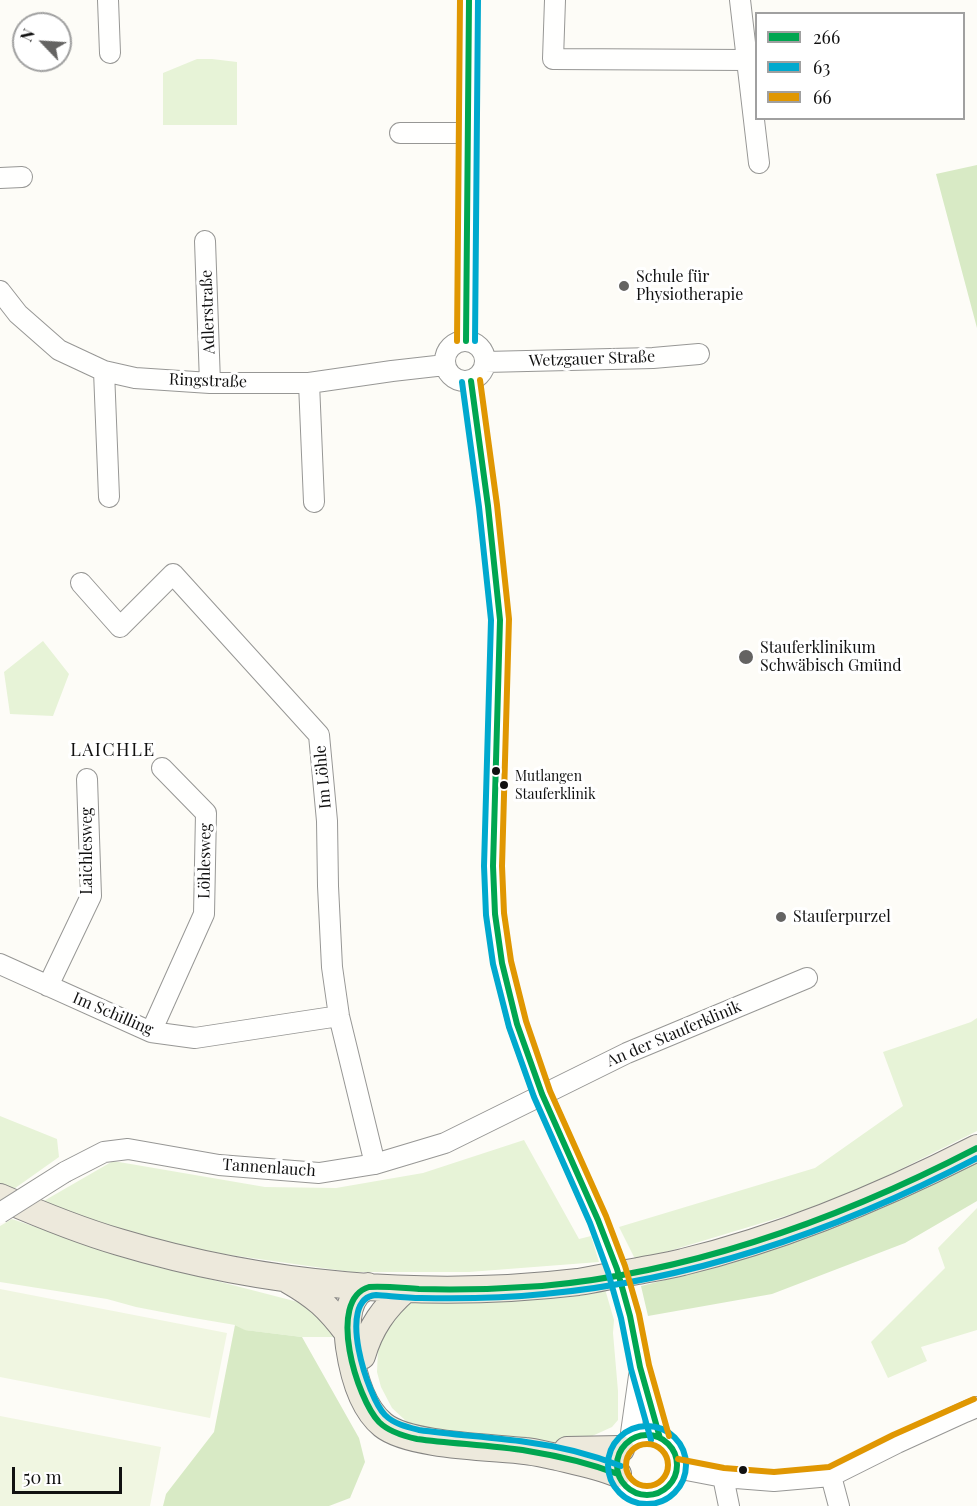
<!DOCTYPE html>
<meta charset="utf-8">
<style>
body{margin:0}
#map{position:relative;width:977px;height:1506px;overflow:hidden;background:#fdfcf7;font-family:"Playfair Display",serif}
canvas{display:block}
.legend{position:absolute;left:755px;top:12px;width:210px;height:108px;box-sizing:border-box;background:#fff;border:2px solid #a0a0a0;margin:0;padding:8px 10px;list-style:none;font-size:18px;color:#111}
.legend li{display:flex;align-items:center;gap:12px;height:30px}
.legend b{width:30px;border:2px solid #a0a0a0}
.north{position:absolute;left:12px;top:12px;width:60px;height:60px;box-sizing:border-box;background:#fff;border:2px solid #a0a0a0;border-radius:50%;rotate:295deg;font-size:16px;font-weight:700;line-height:24px;text-align:center;color:#111}
.north::after{content:'';display:block;margin:auto;width:21px;height:27px;background:#646362;clip-path:polygon(50% 0,100% 100%,50% 72%,0 100%)}
.scale{position:absolute;left:12px;top:1467px;width:110px;height:27px;box-sizing:border-box;border:3px solid #111;border-top:0;padding-left:8px;font-size:18px;line-height:21px;white-space:nowrap;color:#111;-webkit-text-stroke:4px #fff;paint-order:stroke}
</style>
<div id="map">
<canvas width="977" height="1506"></canvas>
<ul class="legend">
<li><b style="height:8px;background:#00a651"></b>266</li>
<li><b style="height:8px;background:#00a9ce"></b>63</li>
<li><b style="height:8px;background:#e09702"></b>66</li>
</ul>
<div class="north">N</div>
<div class="scale">50 m</div>
</div>
<script>
const c = document.querySelector('canvas').getContext('2d');
c.lineJoin = 'round';
function paint(path, color) { c.fillStyle = color; c.fill(path, 'evenodd'); }
function strokePath(path, color, width, dash) { c.strokeStyle = color; c.lineWidth = width; c.lineCap = dash ? 'butt' : 'round'; c.setLineDash(dash || []); c.stroke(path); }
function write(font, color, halo, rows, align = 'center') {
  c.font = font + ' "Playfair Display",serif'; c.lineWidth = 6; c.setLineDash([]); c.textBaseline = 'middle'; c.strokeStyle = halo; c.fillStyle = color; for (const [text, x, y, turn = 0] of rows) {
    c.save(); c.translate(x, y); c.rotate((+turn || 0) * Math.PI / 180); c.textAlign = isNaN(turn) ? turn : align; if (halo) c.strokeText(text, 0, 0); c.fillText(text, 0, 0); c.restore();
  }
}
const green = new Path2D(`
 M197,59H212L237,62V125H163V73Z
 M43,641L69,674L53,716L10,714L4,672Z
 M977,1018V1131L871,1184L805,1210L636,1261L619,1227L815,1168L903,1106L883,1052L971,1022Z
 M0,1116L57,1139L59,1157L11,1191L0,1186Z
 M524,1140L579,1239L591,1236L599,1262L469,1272H351L202,1251L125,1232L42,1202L113,1161L265,1187L336,1188L423,1173Z
 M977,1208V1330L921,1347L927,1361L888,1378L871,1342L945,1268L938,1248Z
 M12,1219L128,1258L298,1302L317,1312L340,1337H302L244,1330L235,1325L188,1317L136,1307L107,1299L0,1282V1226Z
 M605,1289L614,1320L613,1333L618,1391V1420L612,1427L590,1437L587,1445L450,1433L423,1428L406,1421L392,1408L381,1387L377,1372L378,1349L381,1331L399,1307L415,1302L482,1301Z`);
const forest = new Path2D(`
 M977,165V328L936,174Z
 M977,1160V1201L905,1243L772,1294L648,1316L641,1286L729,1264L810,1236L880,1209Z
 M235,1325L245,1330L302,1337L359,1438L365,1462L350,1498L329,1506H163L166,1494L214,1432Z`);
const pitch = new Path2D(`
 M0,1289L227,1333L210,1418L0,1377Z
 M0,1416L161,1447L150,1506H0Z`);
const minor = new Path2D(`
 M108,0L110,53
 M555,0L553,59L746,60
 M740,0L759,163
 M400,133H468
 M0,178L22,177
 M205,241L210,383
 M0,291L18,314L59,350L104,371L135,378L210,383H309L392,371L445,365
 M445 361a20 20 0 1 1 40 0a20 20 0 1 1-40 0Z
 M466,341L469,0
 M485,362L653,358L699,354
 M104,371L109,497
 M471,381L488,506L500,620L493,866L495,914L502,963L517,1024L542,1094L598,1220
 M309,383L314,502
 M81,583L120,627L173,574L319,735L327,821L328,886L332,967L339,1016L375,1164
 M0,964L151,1032L195,1038L339,1016
 M48,986L91,896L87,779
 M151,1032L204,914L206,813L162,768
 M65,1172L104,1152L128,1149L219,1165L319,1173L375,1164L445,1143L627,1053L807,978
 M630,1316L640,1367L660,1438
 M617 1465a30 30 0 1 1 60 0a30 30 0 1 1-60 0Z
 M630,1440L639,1376
 M676,1468L723,1477L774,1481L831,1476L897,1443L965,1412L977,1407
 M831,1476L839,1506
 M723,1477L729,1506`);
const major = new Path2D(`
 M0,1197C39,1214 78,1230 119,1242C265,1286 426,1300 578,1282C598,1279 618,1274 638,1271C653,1268 668,1266 683,1262C786,1237 883,1196 977,1148
 M288,1280C316,1296 328,1307 347,1332
 M368,1286C364,1289 359,1291 357,1294C345,1308 347,1331 349,1347C353,1374 362,1408 383,1425C409,1446 491,1447 525,1451C536,1452 546,1455 557,1457C578,1462 598,1466 618,1474
 M362,1356C370,1328 384,1308 406,1289
 M567,1450L621,1449`);
const minorBridge = new Path2D(`
 M0,1213L65,1172
 M598,1220L617,1269L630,1316`);
const bus1 = new Path2D(`
 M466,341L469,0
 M471,381L488,506L500,620L493,866L495,914L502,963L517,1024L542,1094L598,1220L617,1269L630,1316L640,1367L660,1438
 M617 1465a30 30 0 1 1 60 0a30 30 0 1 1-60 0Z
 M618,1474C589,1463 559,1456 528,1451C491,1445 454,1444 417,1439C403,1436 389,1432 379,1422C357,1399 326,1300 369,1287C386,1286 402,1288 419,1289C460,1290 501,1289 542,1286C695,1272 842,1218 977,1148`);
const bus2 = new Path2D(`
 M475,341L478,0
 M462,382L479,507L491,620L484,866L486,915L493,964L509,1027L534,1097L590,1223L608,1272L621,1318L631,1369L651,1440
 M608 1465a39 39 0 1 1 78 0a39 39 0 1 1-78 0Z
 M621,1466C590,1454 558,1446 526,1442C490,1437 454,1435 419,1430C407,1427 394,1424 385,1415C368,1398 335,1298 376,1295C391,1296 406,1298 421,1298C462,1299 504,1298 544,1294C696,1280 843,1228 977,1158`);
const bus3 = new Path2D(`
 M457,341L460,0
 M480,380L497,505L509,619L502,866L504,913L511,961L526,1021L550,1091L606,1216L625,1266L639,1314L649,1365L669,1436
 M626 1465a21 21 0 1 1 42 0a21 21 0 1 1-42 0Z
 M678,1459L724,1468L774,1472L829,1467L893,1435L974,1399`);
const markers = [
 [624,286,6,"#646362"],
 [746,657,8,"#646362"],
 [496,771,5,"#111"],
 [504,785,5,"#111"],
 [781,917,6,"#646362"],
 [743,1470,5,"#111"]
];
const busNames = [
 ["Mutlangen",515,777],
 ["Stauferklinik",515,795]
];
const poiNames = [
 ["Schule für",636,277],
 ["Physiotherapie",636,295],
 ["Stauferklinikum",760,648],
 ["Schwäbisch Gmünd",760,666],
 ["Stauferpurzel",793,917]
];
const streetNames = [
 ["Adlerstraße",208,312,-92],
 ["Wetzgauer Straße",592,359,-2],
 ["Ringstraße",208,381,2],
 ["Im Löhle",323,777,-95],
 ["Laichlesweg",87,851,-90],
 ["Löhlesweg",205,861,-89],
 ["Im Schilling",113,1014,23],
 ["An der Stauferklinik",674,1034,-23],
 ["Tannenlauch",269,1168,4]
];
const neighbourhoodNames = [
 ["LAICHLE",113,750]
];
paint(green, '#e7f3d7');
paint(forest, '#d8eac5');
paint(pitch, '#f0f6e1');
strokePath(minor, '#979795', 22);
strokePath(major, '#858482', 28);
strokePath(minor, '#fffffe', 20);
strokePath(major, '#ede9dc', 26);
strokePath(minorBridge, '#979795', 22, []);
strokePath(minorBridge, '#fffffe', 20);
strokePath(bus1, '#00a651', 6);
strokePath(bus2, '#00a9ce', 6);
strokePath(bus3, '#e09702', 6);
for (const [x, y, r, color] of markers) { const dot = new Path2D(); dot.arc(x, y, r, 0, 2 * Math.PI); c.fillStyle = color; c.fill(dot); strokePath(dot, '#fff', 2); }
write('14px', '#111', '#fff', busNames, 'left');
write('16px', '#111', '#fff', poiNames, 'left');
write('16px', '#111', '#fff', streetNames);
c.letterSpacing = '1.5px';
write('18px', '#111', '#fff', neighbourhoodNames);
c.letterSpacing = '0px';
</script>
